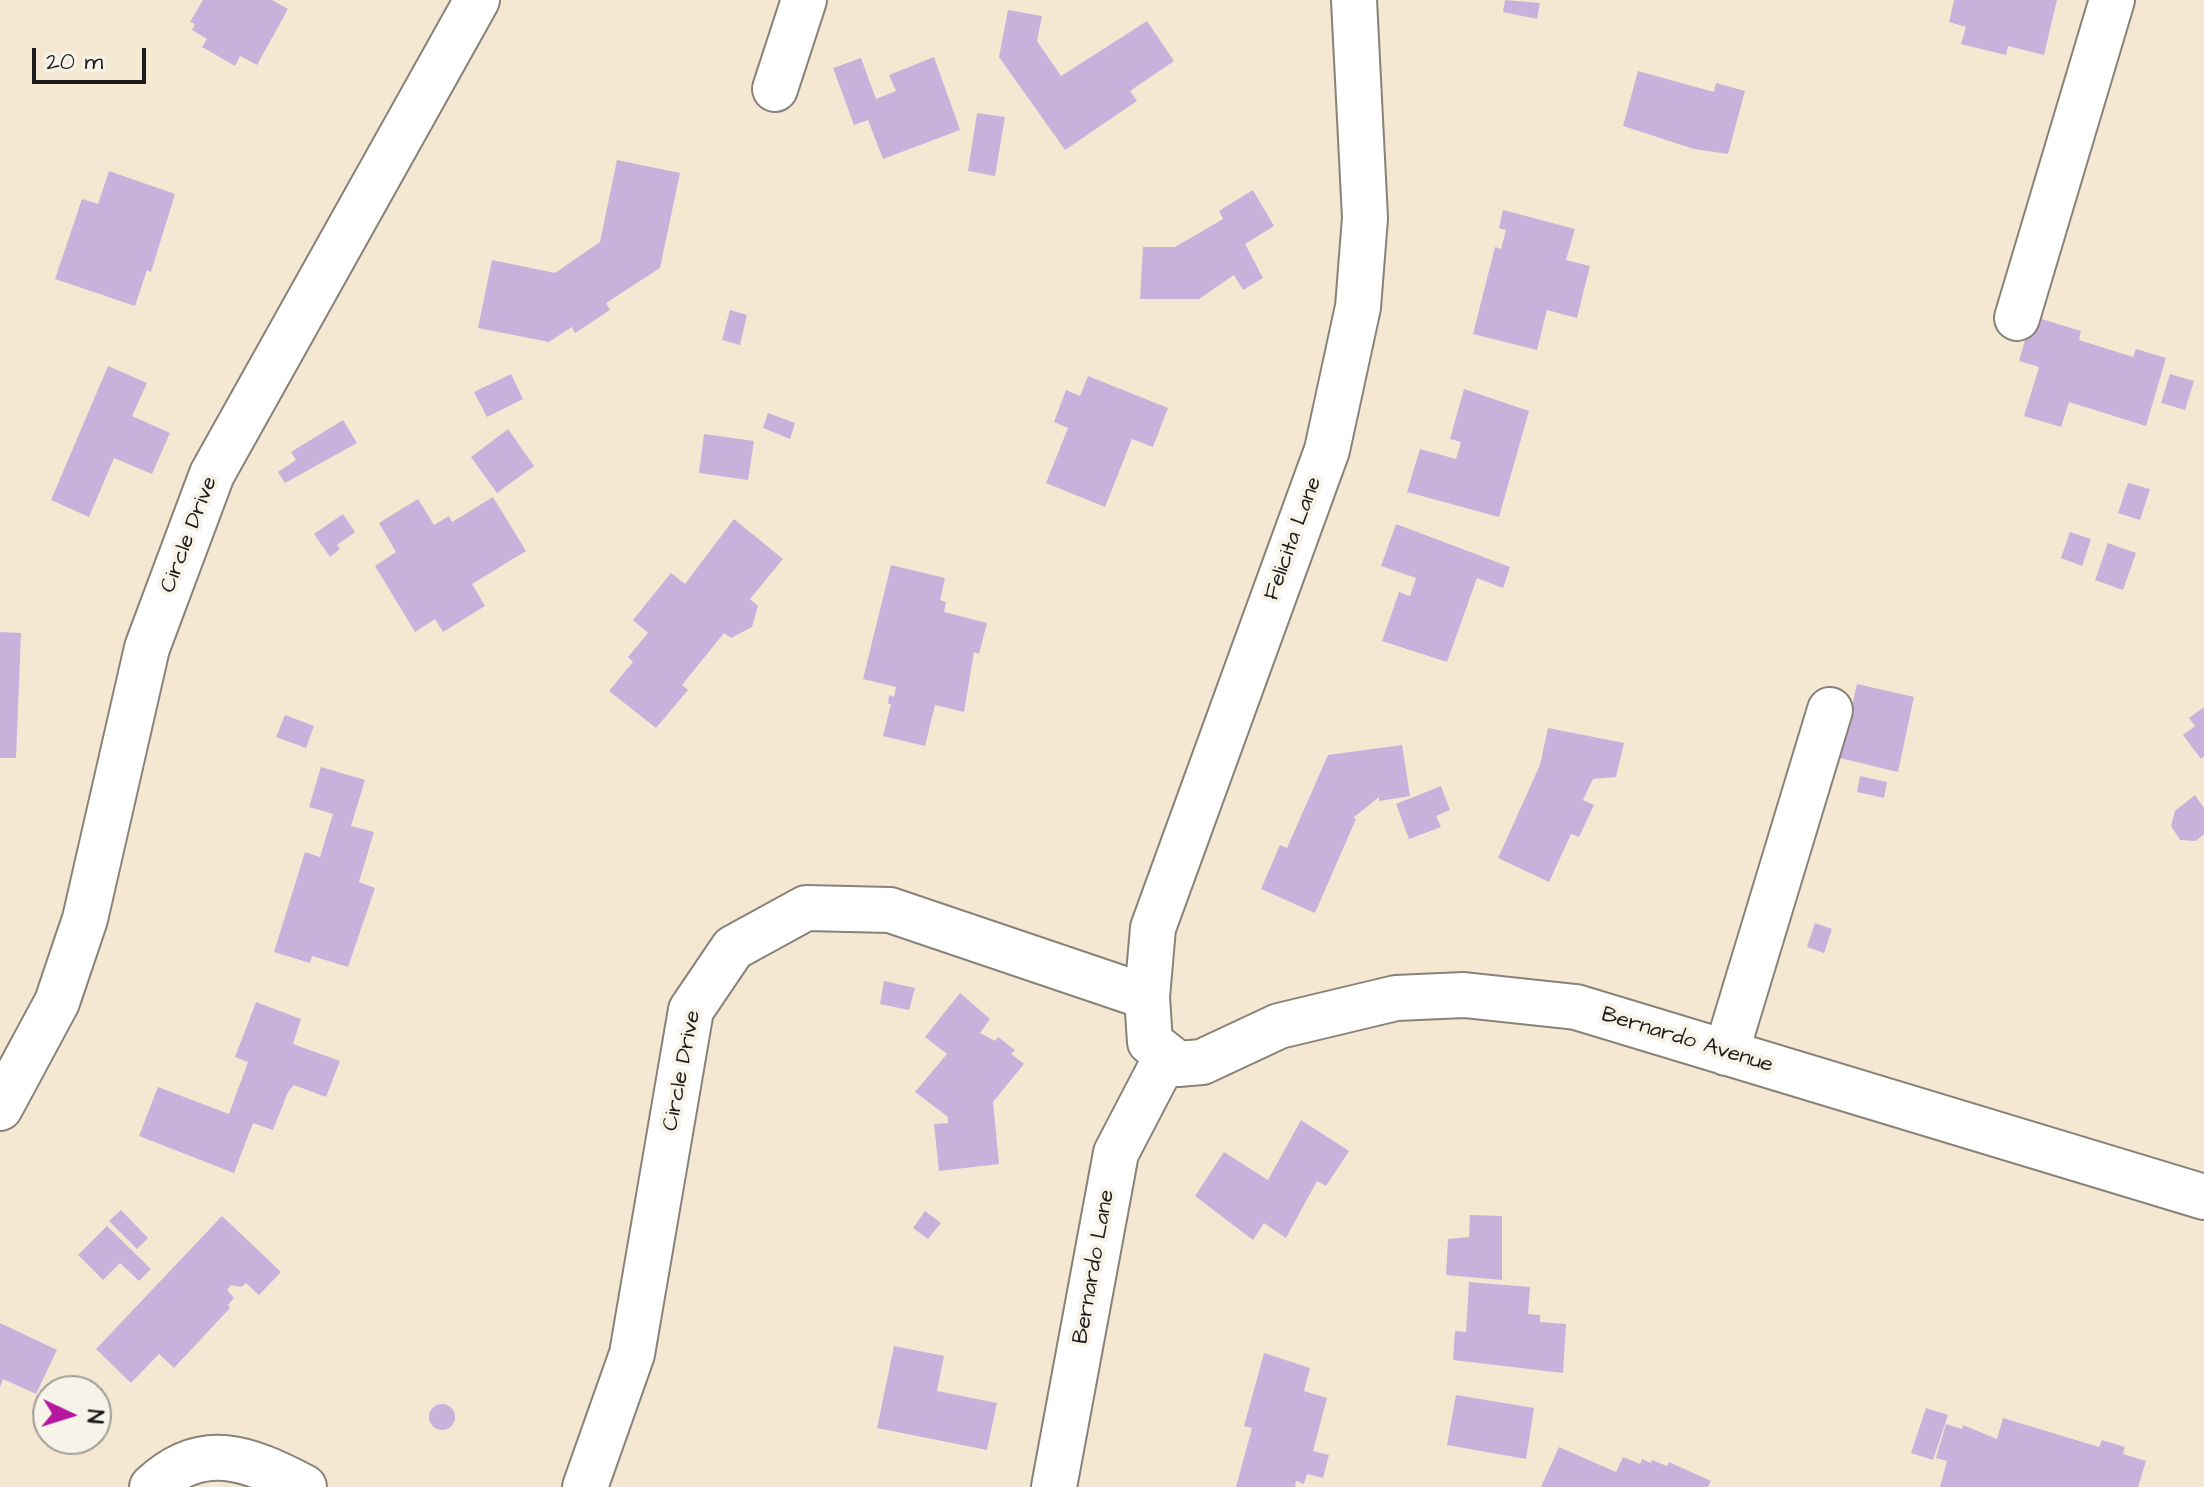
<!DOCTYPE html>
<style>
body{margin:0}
#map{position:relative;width:2204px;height:1487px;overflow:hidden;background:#f4e8d3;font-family:"Architects Daughter",sans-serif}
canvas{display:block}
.north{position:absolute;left:32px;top:1375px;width:80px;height:80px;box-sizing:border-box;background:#f7f3e8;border:2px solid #9f9d96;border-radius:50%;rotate:94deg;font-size:22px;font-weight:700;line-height:32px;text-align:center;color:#1c1c1c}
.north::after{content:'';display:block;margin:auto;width:28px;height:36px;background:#b5179e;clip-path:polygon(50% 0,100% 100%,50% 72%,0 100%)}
.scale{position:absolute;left:32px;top:48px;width:114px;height:36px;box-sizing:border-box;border:4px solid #1c1c1c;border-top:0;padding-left:10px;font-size:24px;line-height:28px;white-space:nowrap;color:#1c1c1c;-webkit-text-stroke:6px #f7f3e8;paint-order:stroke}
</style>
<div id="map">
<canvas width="2204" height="1487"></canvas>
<div class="north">N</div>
<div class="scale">20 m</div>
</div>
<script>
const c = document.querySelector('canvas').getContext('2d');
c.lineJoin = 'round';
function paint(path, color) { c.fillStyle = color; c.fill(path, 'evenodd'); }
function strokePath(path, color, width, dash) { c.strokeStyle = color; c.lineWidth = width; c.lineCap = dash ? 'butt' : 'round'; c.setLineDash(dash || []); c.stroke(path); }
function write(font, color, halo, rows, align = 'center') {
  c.font = font + ' "Architects Daughter",sans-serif'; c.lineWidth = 8; c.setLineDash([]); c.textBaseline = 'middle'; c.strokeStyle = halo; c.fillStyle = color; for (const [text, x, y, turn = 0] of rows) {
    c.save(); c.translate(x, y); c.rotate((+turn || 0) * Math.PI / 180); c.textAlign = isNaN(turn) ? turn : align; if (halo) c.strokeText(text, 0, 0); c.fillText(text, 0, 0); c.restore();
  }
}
const building = new Path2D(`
 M203,0H272L288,9L257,65L240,56L235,66L202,47L207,39L192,30L195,24L190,22Z
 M1505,0L1540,3L1537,19L1503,12Z
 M1954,0H2057L2044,55L2008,46L2006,55L1961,44L1966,27L1949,22Z
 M1008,10L1042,16L1037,41L1061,76L1147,21L1174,61L1130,91L1137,101L1065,150L999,57Z
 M934,57L960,130L883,159L868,120L854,125L833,68L861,58L876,99L896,91L889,75Z
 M1638,71L1714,92L1716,83L1745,91L1728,154L1694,149L1623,126Z
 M977,113L1005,117L995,176L968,171Z
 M617,160L680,173L660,268L606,303L610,310L575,333L572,327L549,342L478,328L492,260L555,273L600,242Z
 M109,171L175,194L151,272L147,270L135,306L55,279L82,199L98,204Z
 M1253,190L1274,226L1245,244L1263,278L1243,290L1234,275L1199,299H1140L1143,247H1175L1223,219L1219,211Z
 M1503,210L1575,229L1566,260L1590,266L1577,318L1547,310L1537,350L1473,334L1495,247L1501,249L1506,230L1499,228Z
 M730,310L747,315L740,345L722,340Z
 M2032,316L2081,331L2079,340L2133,357L2136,349L2166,358L2146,426L2069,402L2061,427L2024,416L2039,367L2019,361Z
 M108,366L147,383L132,416L170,433L152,474L114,458L89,517L51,500Z
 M511,374L523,399L487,417L474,392Z
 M2170,374L2194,381L2185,410L2161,403Z
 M1088,376L1168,408L1153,447L1132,439L1105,507L1046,483L1068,428L1054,422L1066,390L1080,396Z
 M1464,389L1529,411L1499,517L1407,492L1420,449L1456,459L1461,442L1450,439Z
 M768,413L795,423L790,439L763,428Z
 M343,420L357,443L285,483L278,472L296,460L291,452Z
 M508,429L534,466L497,493L471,457Z
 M704,434L754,441L748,480L699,473Z
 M2128,483L2150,489L2140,520L2118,513Z
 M493,497L526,551L472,584L485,606L443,632L435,619L415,632L375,566L396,552L379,523L418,499L434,525L449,516L452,522Z
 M343,514L355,532L337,545L340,549L330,557L314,534Z
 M734,519L783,559L750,599L758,606L752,627L731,638L724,633L682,685L688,690L656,728L609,691L633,662L628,657L648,633L633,620L671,573L685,584Z
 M1396,524L1510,567L1503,588L1477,578L1447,662L1382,641L1399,592L1410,596L1416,578L1381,566Z
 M2070,532L2091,539L2082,566L2061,558Z
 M2108,543L2136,553L2123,590L2095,580Z
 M891,565L945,578L940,600L946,602L944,612L987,623L979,654L974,652L964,712L935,705L925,746L883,736L891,704H888L889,695L894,697L896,687L863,679Z
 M0,632L21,633L16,758H0Z
 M1857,684L1914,697L1898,772L1840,758Z
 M2204,707V756L2201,759L2183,735L2195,726L2189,718Z
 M285,715L314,726L306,748L276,737Z
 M1548,728L1624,743L1616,777L1593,779L1583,800L1594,805L1579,837L1571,834L1549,882L1498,858L1540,765Z
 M1402,745L1410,796L1379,801V797L1353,818L1356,819L1315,913L1261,889L1280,845L1287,848L1328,755Z
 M321,767L365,780L351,826L374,832L359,882L375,888L348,967L312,956L310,963L274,952L305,852L320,857L333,814L309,807Z
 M1860,776L1887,782L1884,798L1857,792Z
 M1441,786L1450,810L1436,816L1441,827L1409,839L1396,804Z
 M2195,795L2204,808V834L2196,841L2180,840L2171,826L2175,811Z
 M1815,923L1832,929L1824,953L1807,947Z
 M884,981L915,988L909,1010L880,1004Z
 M960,993L990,1019L980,1033L995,1041L998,1037L1015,1050L1011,1054L1024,1064L993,1102L999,1164L939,1171L934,1124L948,1123V1117L915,1092L947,1054L925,1037Z
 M256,1002L301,1019L293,1044L340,1061L326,1097L294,1085L288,1092L273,1130L253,1123L234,1173L139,1136L158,1087L229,1114L248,1062L235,1057Z
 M1301,1120L1349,1151L1326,1186L1317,1181L1286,1238L1264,1223L1253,1240L1195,1196L1224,1152L1268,1180Z
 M121,1210L148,1238L137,1249L109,1221Z
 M925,1211L941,1223L928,1239L913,1228Z
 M1470,1215L1502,1216V1280L1446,1275L1448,1239L1469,1237Z
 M222,1216L281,1272L259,1295L246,1283L241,1287L231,1285L227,1290L234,1298L228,1305L230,1308L174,1368L159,1354L131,1383L96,1349Z
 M107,1226L151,1269L139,1281L120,1263L103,1280L78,1255Z
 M1469,1282L1530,1287L1528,1314L1540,1315V1322L1566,1324L1563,1373L1453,1360L1455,1331L1466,1332Z
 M0,1323L57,1350L36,1394L3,1379L0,1387Z
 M894,1346L944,1356L937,1391L997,1403L987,1450L877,1428Z
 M1264,1353L1310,1368L1304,1391L1327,1398L1313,1451L1329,1455L1323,1478L1307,1474L1304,1484L1296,1481L1295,1487H1236L1252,1428L1244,1426Z
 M1456,1395L1534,1408L1526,1459L1447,1445Z
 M429 1417a13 13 0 1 1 26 0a13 13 0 1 1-26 0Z
 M1926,1408L1948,1415L1933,1460L1911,1453Z
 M2003,1418L2099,1447L2102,1440L2125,1447L2123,1454L2146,1461L2138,1487H1940L1947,1461L1936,1458L1946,1424L1962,1429L1963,1425L1997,1439Z
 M1559,1447L1616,1472L1623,1457L1640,1464L1642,1459L1651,1463L1652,1460L1667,1466L1669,1462L1711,1481L1708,1487H1541Z`);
const minor = new Path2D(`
 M1354,0L1365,218L1358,307L1327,450L1153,928L1147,997L1150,1042L1178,1064L1202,1062L1279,1026L1396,998L1464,995L1576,1007L2204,1197
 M775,89L804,0
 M2017,318L2112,0
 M1726,1053L1830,710
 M0,1108L57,1002L85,919L147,648L212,474L477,0
 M152,1487C203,1439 248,1458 304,1487
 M585,1487L632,1354L691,1010L733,948L806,908L890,910L1147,997
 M1054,1487L1116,1153L1166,1057`);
const streetNames = [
 ["Circle Drive",190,535,-69],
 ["Felicita Lane",1294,539,-70],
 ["Bernardo Avenue",1687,1041,17],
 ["Circle Drive",683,1071,-79],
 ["Bernardo Lane",1095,1267,-80]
];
paint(building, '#c8b2dc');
strokePath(minor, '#888278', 48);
strokePath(minor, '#fff', 44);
write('22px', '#1c1c1c', '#f7f3e8', streetNames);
</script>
